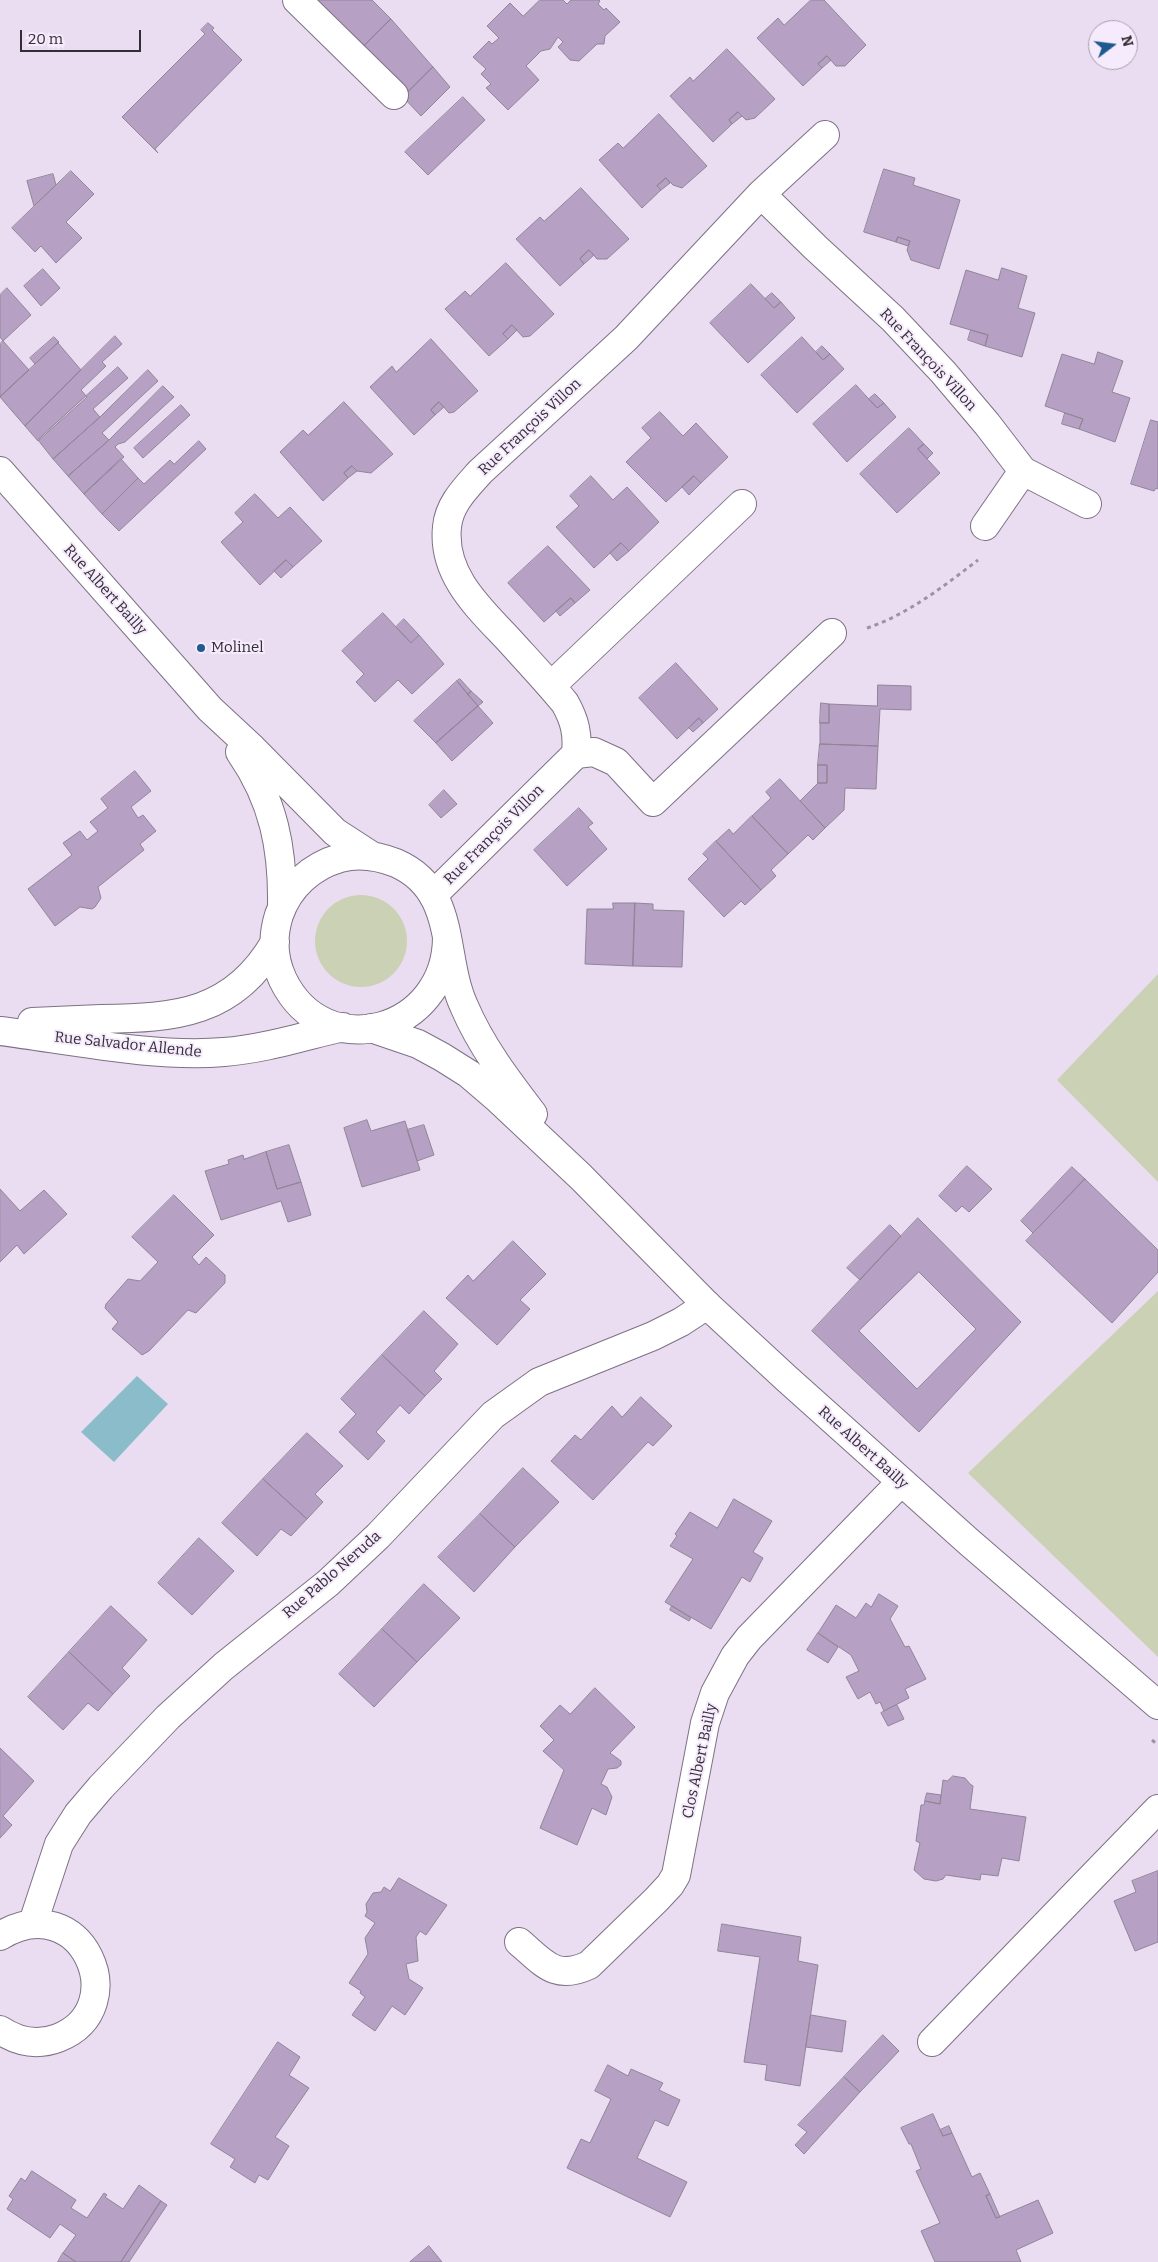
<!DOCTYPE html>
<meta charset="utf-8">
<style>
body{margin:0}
#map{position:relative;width:1158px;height:2262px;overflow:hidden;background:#eaddf2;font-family:Bitter,serif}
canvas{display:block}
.north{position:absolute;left:1088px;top:20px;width:50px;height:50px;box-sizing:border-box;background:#f6ebfc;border:1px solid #a89fad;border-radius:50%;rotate:75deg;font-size:14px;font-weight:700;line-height:20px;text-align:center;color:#332e36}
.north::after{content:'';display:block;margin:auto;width:18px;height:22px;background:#205990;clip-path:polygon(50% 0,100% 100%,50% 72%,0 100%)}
.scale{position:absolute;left:20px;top:30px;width:121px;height:22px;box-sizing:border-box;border:2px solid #332e36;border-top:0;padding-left:6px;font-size:15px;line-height:18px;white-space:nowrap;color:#332e36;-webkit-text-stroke:4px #f6ebfc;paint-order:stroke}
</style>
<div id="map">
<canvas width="1158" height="2262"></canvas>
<div class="north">N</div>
<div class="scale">20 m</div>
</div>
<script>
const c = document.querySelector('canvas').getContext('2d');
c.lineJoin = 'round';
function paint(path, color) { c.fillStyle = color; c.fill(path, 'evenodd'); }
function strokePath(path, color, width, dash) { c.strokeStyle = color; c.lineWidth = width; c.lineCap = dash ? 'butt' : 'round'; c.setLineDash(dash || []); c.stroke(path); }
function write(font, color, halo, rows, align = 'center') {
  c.font = font + ' Bitter,serif'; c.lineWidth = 4; c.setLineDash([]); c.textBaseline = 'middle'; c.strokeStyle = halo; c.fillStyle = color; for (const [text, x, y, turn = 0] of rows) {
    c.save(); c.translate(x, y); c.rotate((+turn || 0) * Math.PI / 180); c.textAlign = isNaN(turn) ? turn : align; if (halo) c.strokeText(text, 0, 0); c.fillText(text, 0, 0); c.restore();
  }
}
const green = new Path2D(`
 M315 941a46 46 0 1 1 92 0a46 46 0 1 1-92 0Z
 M1158,974V1182L1057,1080Z
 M1158,1291V1657L968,1473Z`);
const water = new Path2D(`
 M137,1376L168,1404L114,1462L81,1432Z`);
const building = new Path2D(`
 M319,0H372L391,19L357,53L311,8Z
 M540,0H563L567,4L571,0H599L600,1L598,4L604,10L606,8L620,22L605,36L604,44H597L579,61L570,60L558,47L563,42L558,37L550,49L541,51L526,66L539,80L508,110L486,88L491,84L481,74L486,69L473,57L489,41L492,44L499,38L487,26L510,3L523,16Z
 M811,0H824L866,45L845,66H836L827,56L818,64L822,68L803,86L757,38L778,18L784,25Z
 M391,19L433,67L403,97L357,53Z
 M208,23L214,28L212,30L242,60L155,149L158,153L122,117L205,34L201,30Z
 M727,49L775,99L755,118L746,120L738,112L729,120L732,124L713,142L670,96L690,77L693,81Z
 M827,56L831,60L822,68L818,64Z
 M433,67L450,87L421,116L403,97Z
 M463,97L485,120L428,175L405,152Z
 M738,112L742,116L732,124L729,120Z
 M659,114L707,166L682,188L673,185L666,178L657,186L661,190L642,208L599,160L618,143L623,148Z
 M884,169L915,178L913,185L960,200L939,269L911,260L907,250L910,241L898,237L896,242L864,232Z
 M71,171L94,194L66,222L82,238L56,263L41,246L35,252L12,228Z
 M53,174L56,185L34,206L27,181Z
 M666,178L670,183L661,190L657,186Z
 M581,188L629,239L607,259H597L589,250L580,259L584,264L560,286L516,239L540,217L544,221Z
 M898,237L910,241L908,246L896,242Z
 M589,250L594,255L584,264L580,259Z
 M506,263L554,314L530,336L523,337L512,325L503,334L508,339L489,356L445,309L465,291L470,296Z
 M1002,268L1027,276L1018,308L1035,313L1022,357L985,346L988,335L950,324L966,270L998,280Z
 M43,269L60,288L41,306L24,286Z
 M751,284L774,308L781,302L795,318L748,363L710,323Z
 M7,288L31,315L3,341L0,337V295Z
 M772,293L781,302L774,308L765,299Z
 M512,325L517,330L508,339L503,334Z
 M971,330L988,335L985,346L968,340Z
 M115,336L122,344L102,362L106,366L81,390L87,397L38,441L25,426Z
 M54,337L59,342L35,364L30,358Z
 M802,337L823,360L830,354L844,369L797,413L761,375Z
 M431,339L478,391L454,412L449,413L439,402L431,410L435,415L414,435L370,387L392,366L396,372Z
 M3,341L29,370L0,397V344Z
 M58,343L81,370L25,426L0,397Z
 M822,346L830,354L823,360L816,352Z
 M1098,352L1123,361L1112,392L1130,398L1115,442L1079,429L1083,419L1045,406L1062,354L1094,364Z
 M118,367L128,378L93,409L100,417L53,459L38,440Z
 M148,370L158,381L102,433L109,440L68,476L53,459L100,417Z
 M856,385L877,408L884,403L896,417L847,462L813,424Z
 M163,386L174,397L125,442L118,444L115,447L124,457L84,494L68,476L109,440Z
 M875,394L884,403L877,408L869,399Z
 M344,402L393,454L371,473L357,471L352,466L344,473L348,478L323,501L280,452L303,430L308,435Z
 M439,402L444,407L435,415L431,410Z
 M181,405L190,415L143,458L134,448Z
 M660,412L683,436L696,423L728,457L701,483L694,476L666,502L626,462L651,438L642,428Z
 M1065,413L1083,419L1079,429L1062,424Z
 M1151,420L1158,422V489L1156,488L1154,491L1131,484Z
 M909,428L924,444L918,449L940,473L897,513L860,474Z
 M199,441L206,449L119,531L102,514L138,478L144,484L170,460L174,464Z
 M924,444L933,453L927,459L918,449Z
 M121,459L138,478L102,514L84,494Z
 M352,466L357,471L348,478L344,473Z
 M591,476L613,500L627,487L659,522L629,551L621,543L594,568L556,527L579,506L570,496Z
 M694,476L701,483L689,495L682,487Z
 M255,494L278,518L290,507L322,541L293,567L286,560L260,585L221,542L243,522L235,513Z
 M621,543L629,551L617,561L610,553Z
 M548,546L590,590L575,603L571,598L544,622L508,583Z
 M286,560L293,567L281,578L274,571Z
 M571,598L575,603L560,616L556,611Z
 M383,613L411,643L419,635L444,664L412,694L398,680L375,702L356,682L364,674L342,651Z
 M404,619L419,635L411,643L396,627Z
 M676,663L718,709L703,723L699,718L677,739L639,698Z
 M460,679L471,691L468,695L457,681Z
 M457,681L478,706L436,743L414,721Z
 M878,685L911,686V710L880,709L878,746L820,744V723H829V704L877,706Z
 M471,691L483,702L478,706L468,695Z
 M821,703L829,704V723H820Z
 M478,706L493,723L452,761L436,743Z
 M699,718L703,723L693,732L689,728Z
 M820,744L878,746L876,789L845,788L844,810L825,828L800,801L818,783H827V765H818Z
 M818,765H827V783H818Z
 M135,771L151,791L131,807L138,818L143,815L156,831L140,844L144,850L98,887L101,898L95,907L92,909L80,907L55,926L28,889L72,855L63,843L80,831L87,840L98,831L90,822L108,808L101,799Z
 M780,779L825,828L813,840L808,835L788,854L752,816L771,798L766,792Z
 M444,790L457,804L441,818L429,805Z
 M579,808L593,823L588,827L607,849L567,886L534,850Z
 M752,816L788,854L771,870L776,876L761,890L716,841L729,829L733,834Z
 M716,841L761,890L745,905L741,901L724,917L688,879L708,859L703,854Z
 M613,903H635L633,966L585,964L587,909H613Z
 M635,903L653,904V910L684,911L682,967L633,966Z
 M367,1120L371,1131L405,1121L420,1170L362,1187L344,1128Z
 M424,1125L434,1155L417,1161L407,1130Z
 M289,1145L301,1182L277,1189L266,1152Z
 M266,1152L277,1189L301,1182L311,1215L288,1222L281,1201L221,1220L205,1171L229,1164L228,1160L243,1155L244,1159Z
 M967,1166L992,1189L969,1212L962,1206L956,1212L939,1196Z
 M1072,1167L1085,1179L1033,1233L1021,1221Z
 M1085,1179L1158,1250V1272L1112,1323L1026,1241Z
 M0,1189L20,1211L44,1190L67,1214L24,1254L17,1245L0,1262Z
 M174,1195L214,1235L192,1257L199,1265L206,1257L225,1275V1283L196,1313L188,1310L149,1351L142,1355L112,1329L118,1322L105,1308L106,1304L128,1279L140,1281L158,1262L132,1237Z
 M918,1218L1021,1322L919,1432L812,1331ZM919,1272L976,1329L917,1389L859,1331Z
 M890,1225L901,1236L860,1280L847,1268Z
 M513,1241L546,1274L520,1300L530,1309L497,1345L446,1298L468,1275L473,1281Z
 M424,1311L458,1344L434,1371L442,1379L425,1396L382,1355Z
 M382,1355L425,1396L409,1414L400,1405L376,1432L385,1441L368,1460L339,1432L356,1414L341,1399Z
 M641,1397L672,1426L653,1446L648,1442L593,1500L551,1461L575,1435L581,1440L612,1406L622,1417Z
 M307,1433L343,1466L315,1494L323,1502L307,1519L263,1479Z
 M523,1468L559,1502L515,1547L480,1514Z
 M263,1479L307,1519L291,1536L281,1529L257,1556L222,1523Z
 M734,1499L772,1521L753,1552L763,1558L750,1582L742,1577L711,1629L665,1602L693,1559L670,1546L677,1536L675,1534L690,1512L717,1528Z
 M480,1514L515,1547L474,1592L438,1557Z
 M199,1538L234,1571L192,1615L158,1583Z
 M424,1584L460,1618L417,1662L382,1629Z
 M879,1594L898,1606L890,1619L905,1647L909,1646L926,1679L905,1689L909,1698L884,1711L880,1702L876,1704L870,1692L858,1699L846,1677L859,1671L851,1655L818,1633L836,1605L856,1618L866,1603L871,1607Z
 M111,1606L147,1640L122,1668L130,1676L113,1694L69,1652Z
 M672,1606L691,1618L689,1621L670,1610Z
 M382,1629L417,1662L374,1707L339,1674Z
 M818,1633L838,1647L828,1663L807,1650Z
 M69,1652L113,1694L98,1711L88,1703L63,1730L28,1697Z
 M595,1688L635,1727L610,1753L621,1761V1765L617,1768L608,1769L601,1784L607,1787L612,1797L606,1815L592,1808L577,1845L540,1828L564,1770L543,1751L554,1740L540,1726L560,1705L570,1714Z
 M897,1705L904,1719L888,1726L881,1713Z
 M0,1748L34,1781L3,1816L12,1825L0,1838Z
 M953,1776L965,1778L970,1784L973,1786L970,1809L1026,1817L1019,1861L1002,1858L998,1876L981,1874L980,1880L946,1875L943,1879L936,1881L924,1879L914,1870L920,1843L916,1841L921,1805H924L925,1801L940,1804L943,1780L947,1781Z
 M927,1793L941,1795L940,1804L925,1801Z
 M1158,1871V1942L1135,1951L1114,1901L1136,1892L1132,1881Z
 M399,1878L447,1905L426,1935L420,1931L416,1937L418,1961L406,1964L409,1979L423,1988L405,2015L392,2006L375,2031L352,2015L365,1997L360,1993L361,1991L349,1983L368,1954L365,1938L375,1923L365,1916L367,1912L366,1904L373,1893L381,1892L384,1887L390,1891Z
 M722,1924L801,1937L798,1961L818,1965L800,2086L765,2080L767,2065L744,2062L760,1957L718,1951Z
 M811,2015L846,2021L842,2052L806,2047Z
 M883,2035L899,2051L860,2092L844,2077Z
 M278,2042L300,2057L289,2075L309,2088L275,2137L289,2146L268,2180L259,2175L255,2183L230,2167L235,2159L211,2144Z
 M608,2065L628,2076L631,2069L663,2083L659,2090L680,2100L668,2126L655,2120L637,2158L687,2182L670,2217L567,2168L581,2139L590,2143L611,2099L595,2091Z
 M844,2077L860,2092L804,2154L795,2145L807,2132L798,2125Z
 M933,2114L943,2136L952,2133L972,2177L980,2173L990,2194L986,2196L996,2218L1038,2200L1053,2233L1016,2250L1021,2262H935L921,2231L940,2223L916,2171L921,2169L911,2144H909L901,2128Z
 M949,2126L952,2133L943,2136L940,2130Z
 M32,2171L76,2200L71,2208L87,2218L104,2193L107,2195L105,2197L123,2209L139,2185L161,2201L121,2262H76L63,2253L76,2235L60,2224L50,2238L7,2209L13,2199L9,2196L21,2178L25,2181Z
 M990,2194L1000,2217L996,2218L986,2196Z
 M161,2201L167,2205L129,2262H121Z
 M429,2246L442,2262H410Z
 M63,2253L76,2262H58Z`);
const path = new Path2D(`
 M867,628C907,615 944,586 978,560
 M1152,1740L1158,1745`);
const minor = new Path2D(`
 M297,0L394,95
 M825,135L761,194L815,247L893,319L943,372L987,424L1023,471L1087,504
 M761,194L626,338L480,472C466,488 449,504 447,527C442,575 479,608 509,640C528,661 547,681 565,703C575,721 578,734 576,754L594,752L616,762L653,802L832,633
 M985,526L1023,471
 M551,686L742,504
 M433,895L576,754
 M33,1923L59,1844L78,1814L101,1787L168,1717L224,1666L328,1583L378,1536L493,1415L539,1382L653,1336L681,1322L707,1305
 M0,1936C82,1886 135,2008 58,2038C37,2046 18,2042 0,2030
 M519,1942C544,1963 555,1981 589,1965L656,1900L670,1885L676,1875L705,1723L715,1693L735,1656L749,1638L901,1482
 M932,2042L1158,1809`);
const major = new Path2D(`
 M0,471L210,709L252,748L335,832L372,856
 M240,752C274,801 283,849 282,907
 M447,937C447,1032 325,1066 283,980C273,959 272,937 279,915C289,886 312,866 340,858C359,853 378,856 396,863C458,890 441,956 464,1006C481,1046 507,1080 533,1114
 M32,1022C55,1021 78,1020 101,1019C175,1018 234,1014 275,942
 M371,1028L418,1044L442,1057L469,1074L497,1098L581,1177L707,1305L786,1378L969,1542L1158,1705
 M0,1031C70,1040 155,1058 224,1052C264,1049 304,1036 343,1027`);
const markers = [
 [201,648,5,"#205990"]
];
const streetNames = [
 ["Rue François Villon",928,360,47],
 ["Rue François Villon",530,427,-43],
 ["Rue Albert Bailly",105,590,48],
 ["Rue François Villon",494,835,-45],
 ["Rue Salvador Allende",128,1045,6],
 ["Rue Albert Bailly",863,1448,42],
 ["Rue Pablo Neruda",332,1575,-41],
 ["Clos Albert Bailly",700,1761,-78]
];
const poiNames = [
 ["Molinel",211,648]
];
paint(green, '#cbd1b4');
paint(water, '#8bbcca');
paint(building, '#b6a0c3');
strokePath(building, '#918598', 1);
strokePath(minor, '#7d7184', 30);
strokePath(major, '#7d7184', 30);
strokePath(path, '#9c93a2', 3, [4, 4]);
strokePath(minor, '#fff', 28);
strokePath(major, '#fff', 28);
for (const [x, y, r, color] of markers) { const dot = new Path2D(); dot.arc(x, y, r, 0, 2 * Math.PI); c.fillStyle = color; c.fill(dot); strokePath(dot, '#f6ebfc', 2); }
write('15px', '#332e36', '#f6ebfc', streetNames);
write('15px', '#332e36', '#f6ebfc', poiNames, 'left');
</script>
